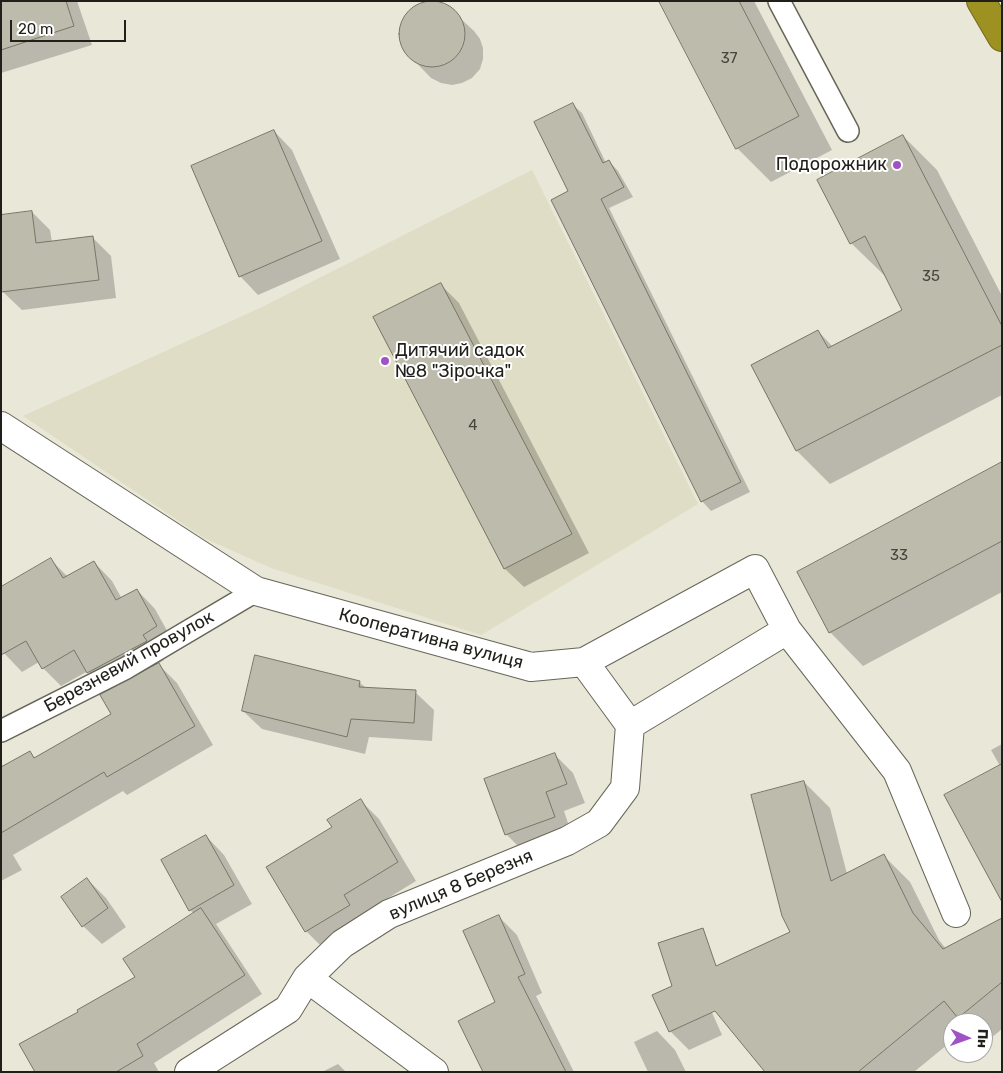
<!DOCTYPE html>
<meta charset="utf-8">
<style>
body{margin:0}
#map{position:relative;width:1003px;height:1073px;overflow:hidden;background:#e9e7d7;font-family:Rubik,sans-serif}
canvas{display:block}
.frame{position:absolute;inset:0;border:2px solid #201f19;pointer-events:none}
.north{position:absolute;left:943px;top:1013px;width:50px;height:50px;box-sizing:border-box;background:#fff;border:1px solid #a6a5a3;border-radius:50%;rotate:92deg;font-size:14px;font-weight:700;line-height:20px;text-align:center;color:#201f19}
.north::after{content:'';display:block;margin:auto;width:18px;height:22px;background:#9f53c5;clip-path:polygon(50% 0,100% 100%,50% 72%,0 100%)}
.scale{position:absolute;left:10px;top:20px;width:116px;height:22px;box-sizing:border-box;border:2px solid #201f19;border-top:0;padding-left:6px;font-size:15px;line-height:18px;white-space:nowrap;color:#201f19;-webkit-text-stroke:4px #fff;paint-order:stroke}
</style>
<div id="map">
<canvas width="1003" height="1073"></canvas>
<div class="frame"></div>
<div class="north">Пн</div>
<div class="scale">20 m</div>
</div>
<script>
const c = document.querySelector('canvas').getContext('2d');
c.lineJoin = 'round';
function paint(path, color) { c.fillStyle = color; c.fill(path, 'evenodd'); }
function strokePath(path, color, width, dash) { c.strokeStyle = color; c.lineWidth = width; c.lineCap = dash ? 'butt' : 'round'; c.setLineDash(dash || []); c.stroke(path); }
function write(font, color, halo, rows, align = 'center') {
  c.font = font + ' Rubik,sans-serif'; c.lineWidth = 4; c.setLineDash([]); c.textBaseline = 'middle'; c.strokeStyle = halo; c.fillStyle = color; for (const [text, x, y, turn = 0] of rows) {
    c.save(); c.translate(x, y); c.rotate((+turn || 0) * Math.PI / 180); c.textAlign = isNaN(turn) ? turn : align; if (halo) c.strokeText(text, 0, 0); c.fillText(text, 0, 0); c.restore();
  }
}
const built = new Path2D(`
 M532,170L698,504L481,635L271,568L204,538L23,416L262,307Z`);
const shadow = new Path2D(`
 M1,1H77L92,45L1,73Z
 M661,1H754L832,150L771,182L737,148Z
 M428,2H438L447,6L474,31L480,39L483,48V59L480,69L472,78L462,83L452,85L441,83L431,78L404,50L401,39V28L404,19L410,11L418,5Z
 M572,104L582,113L606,163L609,161L618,171L633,197L609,208L750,492L711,511L702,501L570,191Z
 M274,131L292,150L340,259L258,295L240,276Z
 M903,136L937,170L1002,296V395L830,484L797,451L818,331L833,347L904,310L886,276H885L851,243Z
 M32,212L50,230L52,242L92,237L111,256L116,298L22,310L3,292Z
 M440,284L459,303L589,553L524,587L505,569L375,318Z
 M1002,464V592L863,666L830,632Z
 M51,560L68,577L94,562L112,581L122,599L137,590L155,609L175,645L160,653L164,660L158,664L177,683L213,745L127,795L123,791L13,855L22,870L1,881V769L29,752L35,758L112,714L108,692L88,671L61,686L43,668L39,662L22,672L3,652Z
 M359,682L366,688L415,692L434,710L432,741L369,737L365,754L262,729L243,711Z
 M1002,744V900L1000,766L991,750Z
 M555,755L573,773L585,803L564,811L572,835L525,853L506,834Z
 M804,782L830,808L847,874L884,856L910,882L939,940L946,949L1002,919V1029L985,1043L983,1041V1023H953V1040L914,1072H783Z
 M361,801L379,819L416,881L362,914L367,923L324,949L306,931L333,828Z
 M206,836L224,855L252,904L216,924L262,994L154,1063L159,1072H36L79,1012L136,978L194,914L190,910Z
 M87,879L106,898L126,927L102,944L83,926Z
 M499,917L517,935L542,993L536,996L574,1072H485L496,1003Z
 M706,999L722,1035L689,1050L670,1031Z
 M657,1031L675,1050L686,1072H648L634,1042Z
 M338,1064L346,1072H322Z`);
const building = new Path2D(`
 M399 34a33 33 0 1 1 66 0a33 33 0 1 1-66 0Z
 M1,1H66L74,26L1,50Z
 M659,1H739L799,116L736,149Z
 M573,103L603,163L609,160L624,187L601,199L741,482L701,502L551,200L568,191L534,122Z
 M274,130L322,241L239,277L191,166Z
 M903,135L1002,326V345L796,451L751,365L818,330L828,348L902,310L865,236L850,244L817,180Z
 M32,211L36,243L93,236L99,280L1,292V215Z
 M441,283L572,534L504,569L373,317Z
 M1002,462V541L829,633L797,572Z
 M51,558L63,578L94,561L116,600L137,589L157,626L143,635L147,641L87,673L74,650L42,669L26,641L1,655V587Z
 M255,655L360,681L359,687L416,690L414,723L351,719L347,737L242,711Z
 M159,663L195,726L107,777L104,772L1,833V767L30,751L34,758L111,714L100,695Z
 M555,753L567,784L546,792L555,817L505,835L484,779Z
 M1002,764V902L944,795Z
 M804,781L831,881L884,854L913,913L943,949L1002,918V982L958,1018L944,1001L858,1072H765L715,1011L669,1032L652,995L672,986L658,943L703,928L716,966L790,932L782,916L751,795Z
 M361,799L398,862L344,895L350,905L305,932L266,867L332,827L327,820Z
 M206,835L234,885L189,911L161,860Z
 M87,878L108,908L82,927L61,897Z
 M201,908L245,975L137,1044L143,1056L116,1072H35L19,1044L78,1012L77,1010L135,977L123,959Z
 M499,915L525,974L518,977L566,1072H483L458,1021L495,1002L463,931Z`);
const lane = new Path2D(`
 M779,1L848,131
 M1,731L126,668L256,591`);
const street = new Path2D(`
 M1,426L256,591L531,667L584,662L755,569L787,630L630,725
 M787,630L897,771L956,913
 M307,978L434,1072
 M189,1072L288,1009L307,978L342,944L389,914L567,841L599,823L625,788L630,725L584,662`);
const highway = new Path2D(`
 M981,1L1002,37`);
const markers = [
 [897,165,5,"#9f53c5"],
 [385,361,5,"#9f53c5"]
];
const numberNames = [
 ["37",729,59],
 ["35",931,277],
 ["4",473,426],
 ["33",899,556]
];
const poiNames = [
 ["Подорожник",887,165],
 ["Дитячий садок",395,351,"left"],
 ["№8 \"Зірочка\"",395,372,"left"]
];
const streetNames = [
 ["Кооперативна вулиця",431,639,15],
 ["Березневий провулок",129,662,-29],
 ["вулиця 8 Березня",461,885,-23]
];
paint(built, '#dfddc5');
paint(shadow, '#0003');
paint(building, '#bdbcac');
strokePath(building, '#767566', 1);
strokePath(lane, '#676657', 24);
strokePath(street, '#676657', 30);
strokePath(highway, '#71691e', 30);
strokePath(lane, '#fff', 21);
strokePath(street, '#fff', 28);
strokePath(highway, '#9d9121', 28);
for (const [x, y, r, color] of markers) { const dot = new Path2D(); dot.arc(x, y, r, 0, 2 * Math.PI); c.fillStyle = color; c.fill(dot); strokePath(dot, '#fff', 2); }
write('15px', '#47463e', null, numberNames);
write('18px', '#201f19', '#fff', poiNames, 'right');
write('18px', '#201f19', '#fff', streetNames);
</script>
